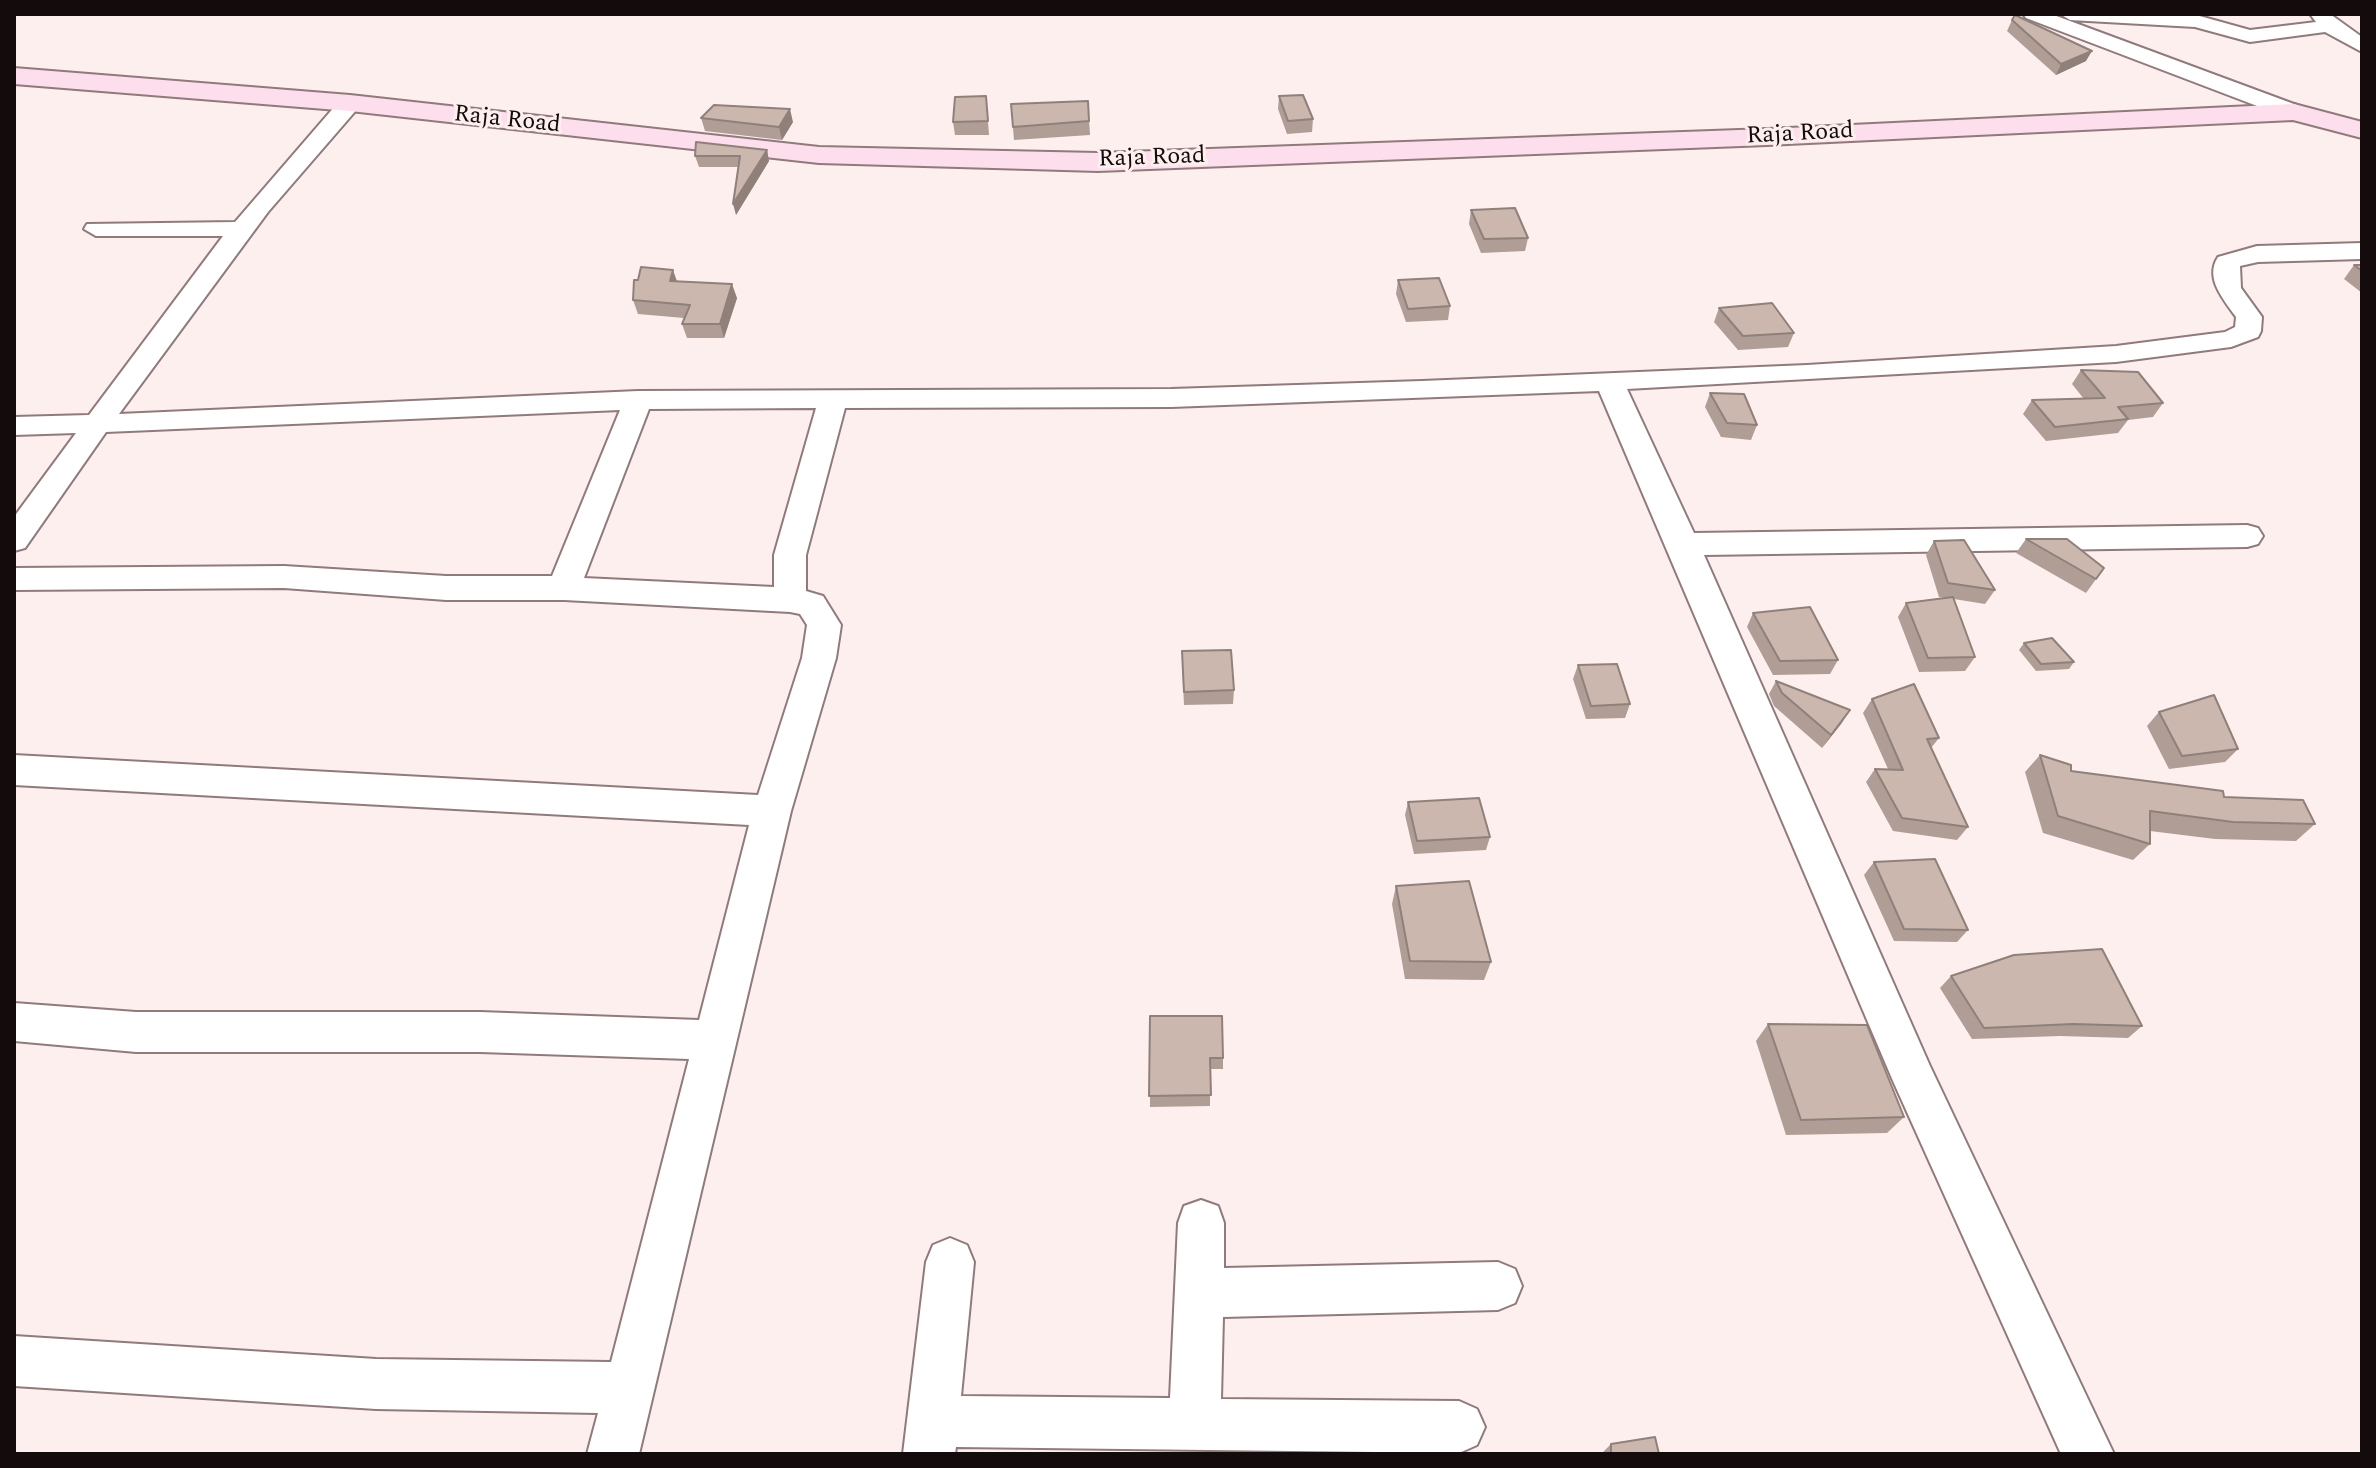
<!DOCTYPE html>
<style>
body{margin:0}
#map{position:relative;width:2376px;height:1468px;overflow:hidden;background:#feefef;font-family:Spectral,serif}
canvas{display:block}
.frame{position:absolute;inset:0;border:16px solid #130b0c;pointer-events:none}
</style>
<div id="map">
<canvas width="2376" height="1468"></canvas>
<div class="frame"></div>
</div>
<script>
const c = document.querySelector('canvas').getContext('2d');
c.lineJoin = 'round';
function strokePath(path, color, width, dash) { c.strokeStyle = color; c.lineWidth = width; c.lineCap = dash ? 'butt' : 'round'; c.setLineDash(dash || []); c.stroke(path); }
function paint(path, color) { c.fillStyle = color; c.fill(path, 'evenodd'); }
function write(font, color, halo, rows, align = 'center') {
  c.font = font + ' Spectral,serif'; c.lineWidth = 6; c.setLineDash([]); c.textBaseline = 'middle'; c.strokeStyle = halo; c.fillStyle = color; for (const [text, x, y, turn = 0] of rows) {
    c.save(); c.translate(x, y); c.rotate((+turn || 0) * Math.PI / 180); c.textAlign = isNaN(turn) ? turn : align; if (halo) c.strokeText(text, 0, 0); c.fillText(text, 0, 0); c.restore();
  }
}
const street = new Path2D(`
 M2023,14H2051L2302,107L2305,112L2294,119L2286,117L2026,18Z
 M2060,14L2196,15L2250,30L2316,22L2310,14H2330L2362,37V52L2325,32L2250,42L2195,27L2070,20Z
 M350,96L358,98L361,103L358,108L268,212L119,414L638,391L1171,389L1422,381L1807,365L2116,346L2225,332L2235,327L2236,317C2224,300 2204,278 2218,257L2257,246L2362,243V259L2258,262L2240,266L2241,288L2262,317L2261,331L2258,337L2231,347L2116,362L1627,389L1694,533L2247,525L2258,528L2263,536L2258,544L2247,547L1704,555L1930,1066L2114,1454H2061L1893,1081L1599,391L1171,407L845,408L806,555V591L823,596L841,625L836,658L791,811L639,1454H587L598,1413L376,1409L14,1386V1336L376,1359L611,1362L689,1059L480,1052H136L14,1041V1003L136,1012H480L699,1020L749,825L14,785V755L758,795L802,658L807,625L800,614L790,612L564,600H446L284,588L14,590V568L284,566L446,576H552L620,410L106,432L25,548L14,551V517L76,433L14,435V417L89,415L223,236H96L84,229L87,224L235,222L342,98ZM816,408L774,555V587L584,578L649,409Z
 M1201,1200L1218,1206L1224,1223V1268L1498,1262L1515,1269L1522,1286L1515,1303L1498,1310L1223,1317L1221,1399L1459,1401L1477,1409L1485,1427L1477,1445L1459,1453L956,1447L955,1454H903L926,1262L933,1245L950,1238L967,1245L974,1262L961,1396L1170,1398L1178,1223L1184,1206Z`);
const secondary = new Path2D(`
 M14,68L350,95L819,147L1098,153L1767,129L2294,104L2362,122V138L2293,120L1767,145L1098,171L819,163L350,111L14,84Z`);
const wall = new Path2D(`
 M2012,20L2086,61L2056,75L2007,31Z
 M986,96L989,135H955L953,122Z
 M1279,96L1313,119L1312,132L1287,134L1278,109Z
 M1088,101L1090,135L1014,140L1011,104Z
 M701,118L793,122L782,140L705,131Z
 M767,150L769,161L736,215L739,167H699L695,156Z
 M1471,210L1528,238L1525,251L1481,253L1469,224Z
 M2354,265H2362V293L2344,279Z
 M1398,280L1450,306L1448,320L1406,322L1396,294Z
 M677,282L737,298L724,338H687L682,324L684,318L638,314L633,300Z
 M1719,308L1794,333L1788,347L1738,350L1714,322Z
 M2081,370L2163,403L2153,417L2128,420L2118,433L2046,441L2023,414L2032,400L2084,399L2072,384Z
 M1710,393L1757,425L1751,440L1721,437L1705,407Z
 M2026,539L2104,568L2086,593L2016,553Z
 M1934,541L1995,590L1985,604L1954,599L1975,657L1965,671L1919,672L1898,617L1906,603L1947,598L1939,597L1926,555Z
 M1753,613L1838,660L1830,674L1773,675L1747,627Z
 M2024,643L2074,662L2069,669L2036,671L2019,650Z
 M1182,664L1234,690L1233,704L1184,705Z
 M1578,665L1630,704L1625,718L1586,719L1573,679Z
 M1776,681L1850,710L1841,724L1822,748L1774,706L1769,694Z
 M1872,699L1939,738L1931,748L1968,827L1957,840L1893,831L1866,782L1875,769H1888L1863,713Z
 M2159,712L2238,749L2225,762L2169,769L2147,726Z
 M2040,755L2071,771L2224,797L2315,824L2296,841L2215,839L2150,831V844L2133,860L2043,833L2025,772Z
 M1408,802L1490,837L1486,850L1414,854L1405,815Z
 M1874,862L1968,930L1957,942L1894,941L1864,875Z
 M1396,886L1491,962L1484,980L1405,979L1392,904Z
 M1951,976L2142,1026L2128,1038L2060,1036L1972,1039L1940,988Z
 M1150,1016L1223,1058V1069H1210V1106L1150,1107Z
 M1768,1024L1904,1117L1887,1133L1786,1135L1756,1041Z
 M1611,1444L1659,1454H1603L1604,1451Z`);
const shadedWall = new Path2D(`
 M2092,51L2086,61L2056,75L2061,64Z
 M790,109L793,122L782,140L779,127Z
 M767,150L769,161L736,215L733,204Z
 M673,270L678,284L670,281Z
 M732,284L737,298L724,338L720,324Z
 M1850,710L1841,724L1822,748L1831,735Z`);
const building = new Path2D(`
 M2015,15L2092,51L2061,64L2012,20Z
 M1303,95L1313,119L1288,121L1279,96Z
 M986,96L988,121L953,122L955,97Z
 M1088,101L1089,121L1013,127L1011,104Z
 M714,105L790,109L779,127L701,118Z
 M696,142L767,150L733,204L740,156H695Z
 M1515,208L1528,238L1484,239L1471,210Z
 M2354,265H2362V271Z
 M641,267L673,270L670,281L732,284L720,324H682L690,305L633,300L634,280H638Z
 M1439,278L1450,306L1408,309L1398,280Z
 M1772,303L1794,333L1743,336L1719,308Z
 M2081,370L2138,372L2163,403L2118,407L2128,419L2055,427L2032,400L2105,398Z
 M1710,393L1744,394L1757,425L1727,423Z
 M2026,539H2067L2104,568L2096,579Z
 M1964,540L1995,590L1948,583L1934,541Z
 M1953,597L1975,657L1928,658L1906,603Z
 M1810,607L1838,660L1780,661L1753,613Z
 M2052,638L2074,662L2041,664L2024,643Z
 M1231,650L1234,690L1184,692L1182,651Z
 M1617,664L1630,704L1591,706L1578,665Z
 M1776,681L1850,710L1831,735L1782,693Z
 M1914,684L1939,738L1927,739L1968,827L1902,818L1875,769L1903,770L1872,699Z
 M2214,695L2238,749L2182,756L2159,712Z
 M2040,755L2071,765V771L2223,791L2224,797L2303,800L2315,824L2233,822L2150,811V844L2058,816Z
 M1479,798L1490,837L1417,841L1408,802Z
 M1935,859L1968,930L1904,929L1874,862Z
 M1469,881L1491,962L1410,961L1396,886Z
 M2102,949L2142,1026L2073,1024L1984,1028L1951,976L2014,955Z
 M1150,1016H1222L1223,1058H1210L1211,1095L1149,1096Z
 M1768,1024L1867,1025L1904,1117L1801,1120Z
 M1655,1437L1659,1454H1611V1444Z`);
const farStreetnames = [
 ["Raja Road",507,121,6],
 ["Raja Road",1800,135,-3],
 ["Raja Road",1152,159,-2]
];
strokePath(street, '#907a7b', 4);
strokePath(secondary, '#907a7b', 4);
paint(street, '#fff');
paint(secondary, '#fcdeed');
paint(wall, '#af9d96');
paint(shadedWall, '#8f807a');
paint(building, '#ccb7af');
strokePath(building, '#8f807a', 2);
write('24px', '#130b0c', '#feefef', farStreetnames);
</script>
